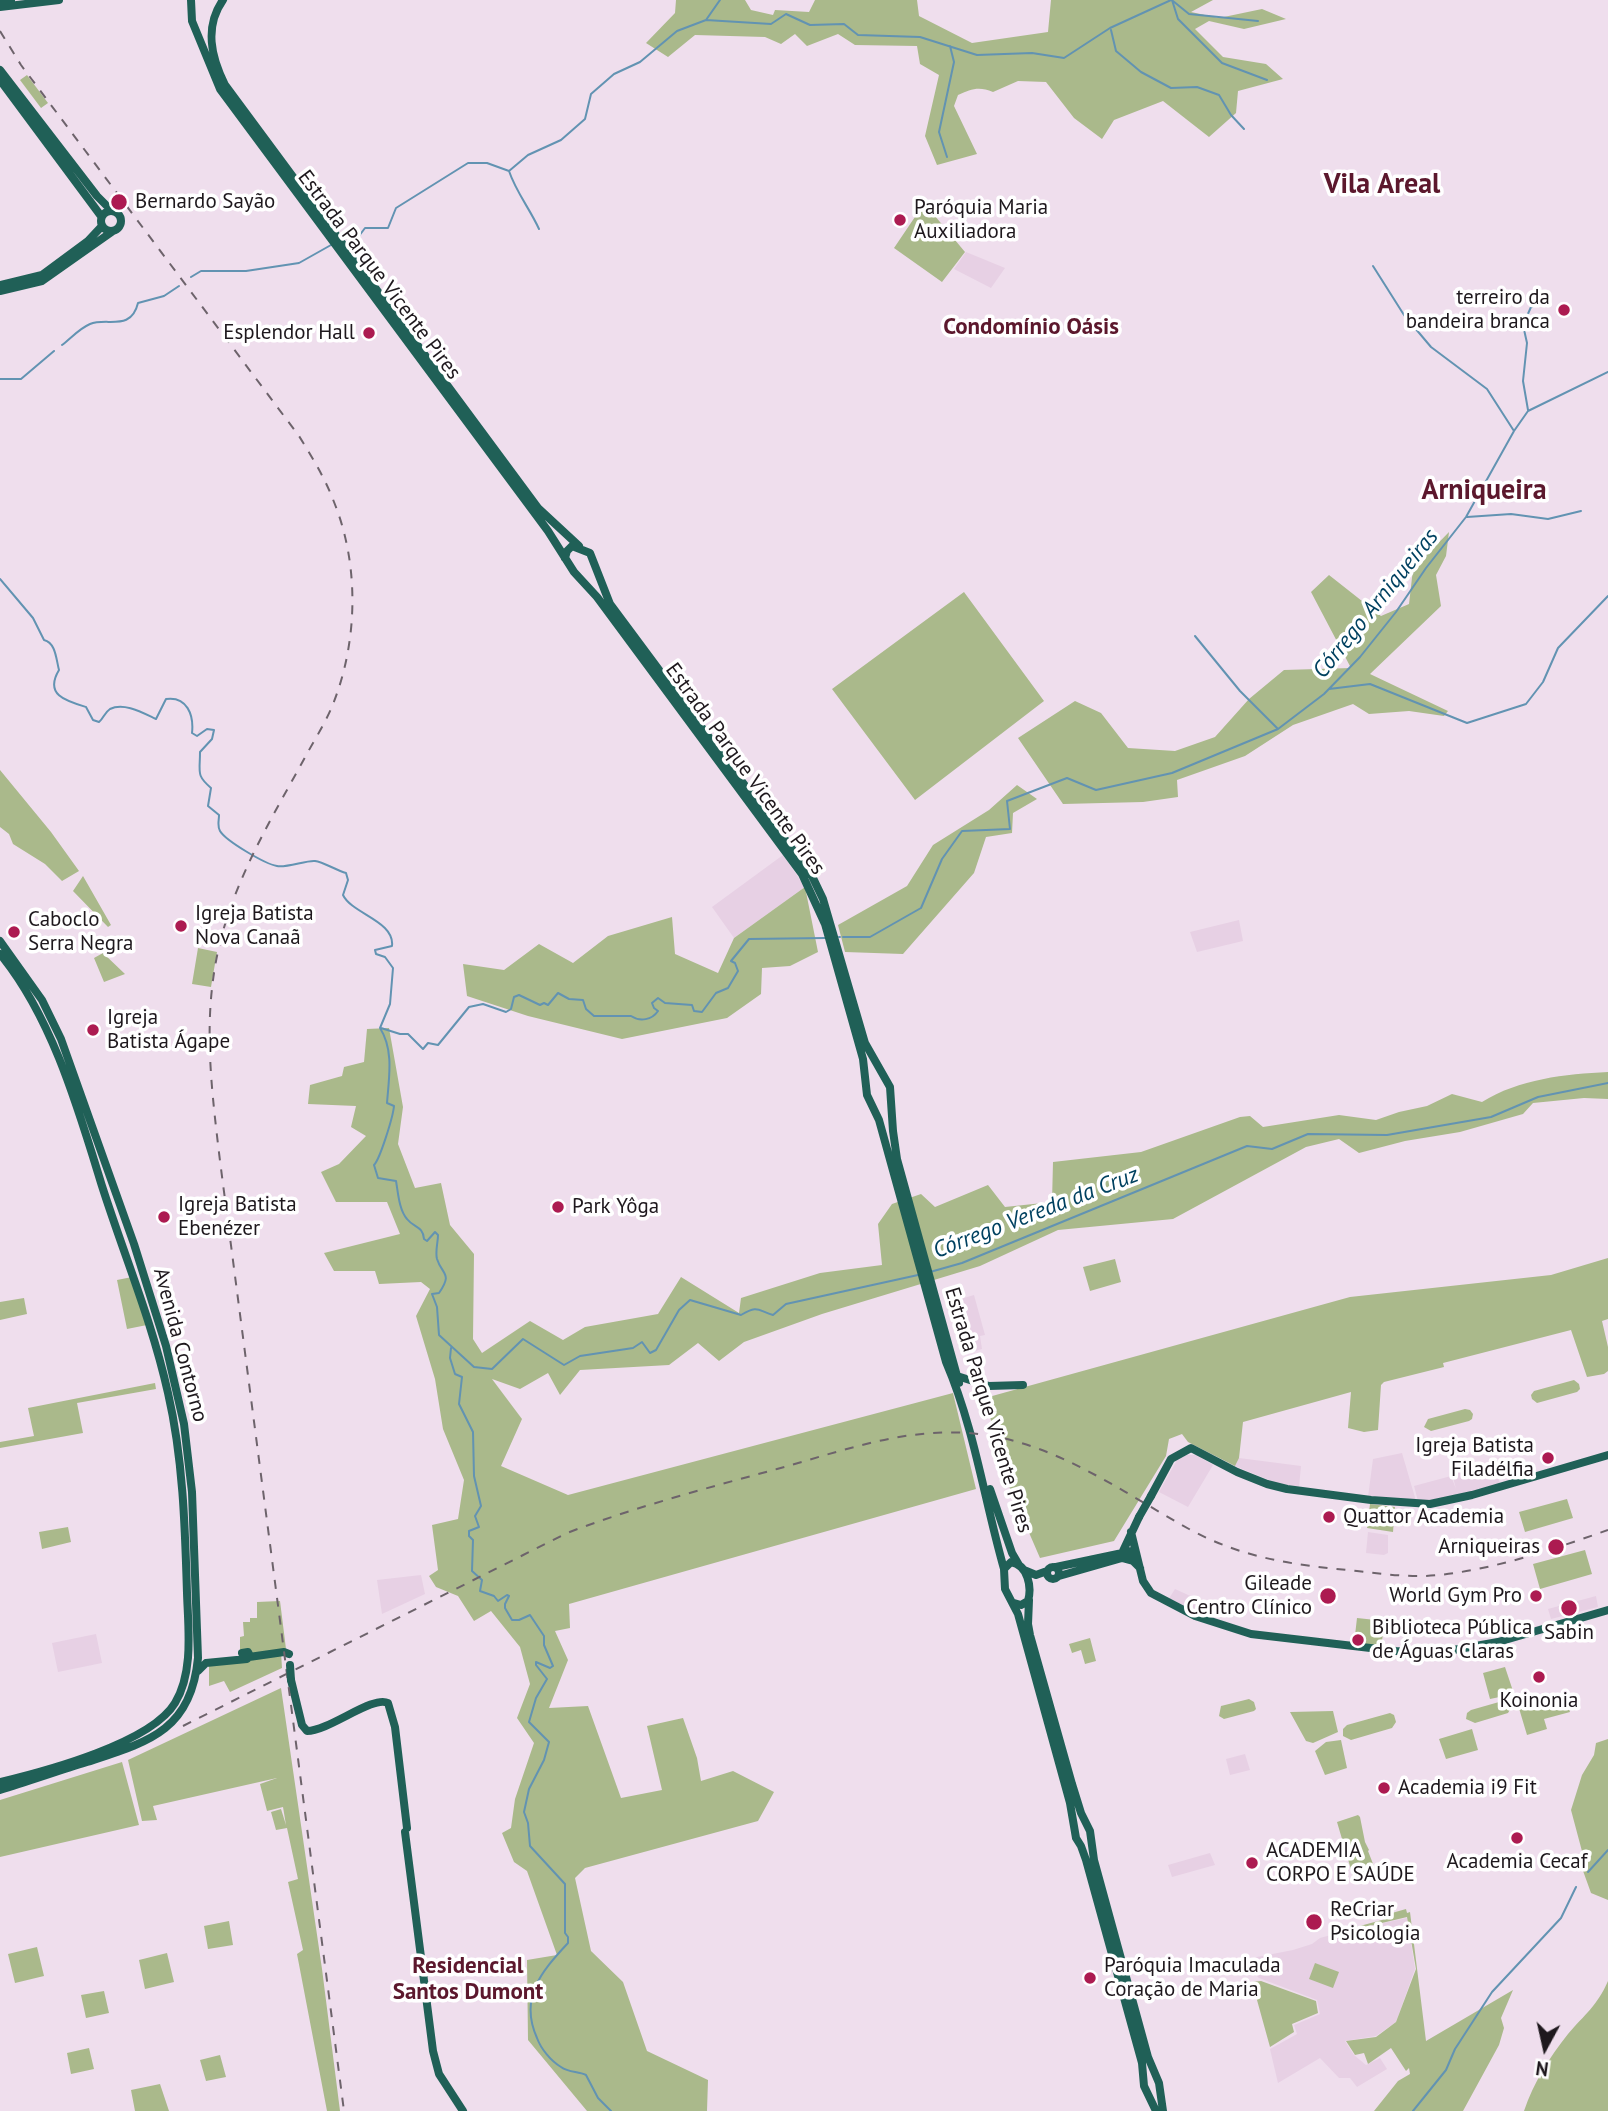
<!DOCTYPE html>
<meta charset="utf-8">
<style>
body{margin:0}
#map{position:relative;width:1608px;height:2111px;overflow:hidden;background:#efdeed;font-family:"PT Sans",sans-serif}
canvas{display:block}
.north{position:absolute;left:1510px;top:2013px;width:70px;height:70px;-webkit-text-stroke:5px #fff;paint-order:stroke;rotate:188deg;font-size:19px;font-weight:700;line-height:28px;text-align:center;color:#1e181d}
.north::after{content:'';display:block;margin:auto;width:24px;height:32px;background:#1e181d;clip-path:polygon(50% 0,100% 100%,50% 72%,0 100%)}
</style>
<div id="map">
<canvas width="1608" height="2111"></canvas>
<div class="north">N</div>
</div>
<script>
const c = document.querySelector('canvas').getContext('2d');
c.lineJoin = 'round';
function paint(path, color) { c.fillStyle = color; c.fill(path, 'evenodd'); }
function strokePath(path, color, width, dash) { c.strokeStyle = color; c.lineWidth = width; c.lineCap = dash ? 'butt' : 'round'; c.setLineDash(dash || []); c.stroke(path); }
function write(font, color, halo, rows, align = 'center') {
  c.font = font + ' "PT Sans",sans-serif'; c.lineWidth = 7; c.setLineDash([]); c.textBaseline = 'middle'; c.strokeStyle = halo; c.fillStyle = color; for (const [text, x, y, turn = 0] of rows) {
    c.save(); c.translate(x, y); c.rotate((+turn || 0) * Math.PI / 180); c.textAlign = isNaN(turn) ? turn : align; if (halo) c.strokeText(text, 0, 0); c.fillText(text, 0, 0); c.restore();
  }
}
const built = new Path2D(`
 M966,252L1005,268L991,288L954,269Z
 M783,855L805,887L734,938L712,907Z
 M1239,920L1243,941L1197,952L1190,932Z
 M974,1295L985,1335L980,1336L982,1349L971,1352L957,1300Z
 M1402,1453L1416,1501L1368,1497L1373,1459Z
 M1186,1455H1196L1213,1465L1188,1507L1159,1492L1177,1460Z
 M1239,1458L1301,1466L1299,1487L1276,1483L1235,1466Z
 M1493,1461L1500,1484L1438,1500L1418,1501L1414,1486L1451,1476L1456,1489L1452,1473Z
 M1368,1532L1388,1535V1553L1384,1555L1366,1553Z
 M421,1575L425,1594L382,1614L377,1580Z
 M1175,1589L1199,1600L1193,1611L1168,1600Z
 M1596,1596L1598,1607L1551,1619L1548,1609Z
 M96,1634L102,1663L58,1672L52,1643Z
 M1245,1754L1250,1770L1230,1775L1226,1759Z
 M1210,1853L1215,1865L1172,1877L1168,1865Z
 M1407,1918L1415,1969L1396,2022L1376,2036L1345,2041L1354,2055L1366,2065L1380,2058L1387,2069L1357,2087L1350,2078H1339L1320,2058L1278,2083L1270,2049L1297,2034L1294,2025L1320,2014L1317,2000L1259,1978L1246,1965L1244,1958H1248L1252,1962L1257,1957L1293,1950L1312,1944L1320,1938L1331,1935L1350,1934L1365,1927Z`);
const green = new Path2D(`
 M676,0H745L751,10L773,15L775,10L809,12L815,0H917L919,16L972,43L1048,32L1051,0H1213L1191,12L1219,18L1262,9L1286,19L1244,29L1209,21L1195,29L1223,57L1266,64L1283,79L1238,91L1236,113L1209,137L1163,101L1114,120L1102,139L1074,118L1046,82L1018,81L993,92C979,86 971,89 958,95L954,106L977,154L937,165L925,136L939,75L920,64L917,46L855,45L838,34L807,46L795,34L781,44L765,37L695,35L668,57L646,43L675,13Z
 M27,75L48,103L41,108L20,80Z
 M921,208L935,216L965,252L942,282L894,248Z
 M1449,532L1446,556L1436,575L1441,606L1370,674L1448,711L1444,716L1409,711L1369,714L1353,704L1293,725L1245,756L1177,780L1178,797L1143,802L1063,804L1018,738L1075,701L1101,713L1128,748L1175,751L1215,737L1249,699L1284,670L1351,668L1311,592L1329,575L1381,616L1409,604L1413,569Z
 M964,592L1044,701L915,800L832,689Z
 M0,770L51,832L79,871L62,881L45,864L13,844L9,834L0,827Z
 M1017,785L1037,799L1013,813L1012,833L986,837L974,873L903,954L845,952L838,925L907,886L933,845L989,810Z
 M83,876L111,925L108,927L73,891Z
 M805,887L818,952L790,966L762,968L761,994L727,1018L622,1039L528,1016L467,996L463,964L504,970L539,944L573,963L608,936L672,917L675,954L718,973L734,938Z
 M198,948L217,952L211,987L192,984Z
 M103,953L125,974L104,982L94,958Z
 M389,1028L403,1107L398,1144L415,1188L441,1183L450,1225L474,1254L473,1339L482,1353L530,1321L563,1340L585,1327L658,1314L681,1277L739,1313L741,1298L820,1273L882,1265L878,1224L892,1204L921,1194L935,1207L988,1185L1005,1207L1052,1202L1053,1162L1141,1152L1240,1117L1250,1116L1263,1127L1339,1115L1376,1120L1399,1112L1427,1106L1452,1094L1482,1102C1519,1079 1565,1074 1608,1072V1099L1584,1098L1533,1103L1523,1114L1460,1132L1405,1141L1359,1153L1339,1139L1306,1147L1173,1219L1058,1230L980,1266L822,1314L744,1342L719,1361L698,1343L669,1365L580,1370L560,1395L548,1373L520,1389L492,1379L522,1419L501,1466L568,1495L953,1393L976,1489L569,1604L570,1628L555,1631L568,1660L549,1708L588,1706L621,1798L662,1790L647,1726L683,1718L697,1758L701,1781L733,1771L774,1792L758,1821L585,1868L575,1878L591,1951L623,1982L647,2051L708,2080L707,2111H587L528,2040L527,1960L557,1955L527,1871L514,1862L502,1833L511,1828L515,1799L534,1743L517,1718L530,1684L520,1647L491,1611L474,1621L458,1596L436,1587L429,1576L438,1570L432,1525L458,1519L464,1480L443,1429L435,1379L416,1316L430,1289L421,1282L379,1284L375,1271H334L324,1253L400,1234L387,1202H336L321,1172L339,1164L366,1136L351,1127L356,1106L308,1104L310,1085L342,1076L344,1067L364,1062L367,1029Z
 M1608,1258V1319L1602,1321L1608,1347V1371L1604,1374L1587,1377L1571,1330L1443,1363L1444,1367L1384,1382L1381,1385L1378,1430L1364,1432L1348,1428L1351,1392L1243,1422L1239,1458L1235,1466L1188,1442L1182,1434L1169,1439L1166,1456L1114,1541L1040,1558L1008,1484L985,1398L1350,1297L1551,1275Z
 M1115,1259L1121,1282L1090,1291L1083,1267Z
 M132,1277L147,1325L127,1329L117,1280Z
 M24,1298L27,1314L0,1320V1302Z
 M1574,1380L1579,1384L1580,1389L1577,1392L1537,1403L1532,1399L1531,1395L1534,1391Z
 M155,1383L156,1389L77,1403L83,1433L0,1448V1442L34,1436L28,1408Z
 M1465,1409L1470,1410L1473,1414L1472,1419L1469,1421L1431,1431L1424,1427L1428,1419Z
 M1567,1499L1573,1518L1525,1532L1519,1512Z
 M1370,1504L1395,1507L1393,1532L1367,1528Z
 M68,1527L71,1542L42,1549L39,1532Z
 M1585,1550L1592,1574L1540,1589L1533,1564Z
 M280,1601L286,1649L281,1652L282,1668L230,1692L224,1681L209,1686V1664L240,1661V1637L244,1636L243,1622H250V1618H257V1602Z
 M1357,1618L1385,1621L1381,1647L1354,1644Z
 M1090,1638L1096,1661L1085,1664L1081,1650L1072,1653L1069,1644Z
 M1505,1667L1514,1694L1490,1699L1483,1673Z
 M281,1688L322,1969L340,2111H327L297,1954L303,1950L288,1882L298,1879L287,1828L276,1830L271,1812L281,1809L286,1825L283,1807L267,1811L260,1784L277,1778L153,1806L157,1820L142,1821L128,1760Z
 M1558,1694L1565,1698L1570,1712L1544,1719L1547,1729L1527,1735L1518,1705Z
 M1249,1699L1254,1702L1256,1709L1254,1711L1224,1719L1219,1716L1221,1706Z
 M1506,1700L1512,1706L1508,1713L1475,1723L1466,1719L1467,1713L1471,1710Z
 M1333,1711L1338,1732L1313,1743L1306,1741L1290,1712Z
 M1390,1713L1394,1715L1396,1722L1392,1728L1351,1740L1343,1736V1729L1347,1725Z
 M1472,1729L1478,1750L1446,1759L1439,1739Z
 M1608,1739V1900L1591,1893L1582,1868L1583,1855L1571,1810L1582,1775L1594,1755L1596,1743Z
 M1341,1740L1347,1768L1325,1775L1315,1751L1326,1742Z
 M122,1762L139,1825L0,1857V1800Z
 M1358,1815L1360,1817L1365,1842L1369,1850L1368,1851L1377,1874L1375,1878L1355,1883L1337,1822Z
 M1406,1909L1407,1913L1410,1912L1426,2041L1513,1990L1501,2018L1504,2028L1499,2045L1463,2111H1374L1398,2081L1410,2074L1409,2068L1406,2071L1391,2048L1368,2064L1364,2053L1355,2055L1346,2041L1376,2037L1396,2022L1416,1969L1407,1917L1365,1927L1350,1934L1345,1930L1393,1917L1392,1913Z
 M229,1921L233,1945L208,1949L204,1926Z
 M37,1947L44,1976L15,1983L8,1954Z
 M167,1953L174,1982L145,1989L139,1960Z
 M1315,1963L1339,1972L1333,1988L1309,1979Z
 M1261,1981L1316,2001L1318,2013L1292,2024L1294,2032L1270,2047L1252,1982Z
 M1608,1981V2111H1524C1534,2082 1549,2058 1568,2034C1585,2014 1597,2006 1608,1981Z
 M104,1991L109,2013L86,2018L81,1995Z
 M89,2048L94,2069L71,2074L67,2053Z
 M220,2055L226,2077L206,2081L200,2060Z
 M160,2084L169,2111H135L131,2090Z`);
const stream = new Path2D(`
 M1172,0L1178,19L1222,63L1267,80
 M1173,1L1189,14L1258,21
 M706,20L771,24L786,14L810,25L844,24L858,35L920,37L977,55L1032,53L1064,58L1110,28L1171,0
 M1111,30L1116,51L1141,72L1171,88L1197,87L1219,95L1231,115L1244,129
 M947,157L939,132L954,62L950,46
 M509,171C516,192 530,209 539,229
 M345,237L356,240L365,228H388L396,208L468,163H487L509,171L528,155L561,140L585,119L591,94L614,74L640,62L677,31L706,20L720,0
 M1373,266L1404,315L1431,347L1487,389L1514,431
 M191,277L201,271H246L299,263L331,245
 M62,345C70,339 80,328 90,324C107,317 131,332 138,303L164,296L179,286
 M0,379H21L54,351
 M1528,410L1523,381L1527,343L1523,325L1531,307L1547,299
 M1467,517L1511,514L1548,519L1581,511
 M0,579L33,618L44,640C56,643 56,659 59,670C44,695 66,701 86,707L93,720L99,722C104,718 104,713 110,709C124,702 143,713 156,719L166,699C187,696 194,715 192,733L197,736L207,729L214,730L212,739L200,752C200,773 196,775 211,788L208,806L219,815C219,821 217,826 220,831C226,841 265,864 277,866C286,868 307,860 315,861C323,862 336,870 346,873L348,880L343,895C352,914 395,921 392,946L375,950L376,954L385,957L393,968L390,1004L380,1028C394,1050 389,1077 387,1103L394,1106C393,1117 380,1159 374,1165L378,1178L396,1181C398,1192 399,1210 407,1219C414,1228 423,1226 424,1239L427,1241L435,1232L438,1235C438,1242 435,1252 437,1259C442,1275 453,1273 439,1293L432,1294L437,1307L439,1335L474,1367L492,1369L523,1339L564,1365L580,1356L633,1348L642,1342L650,1353L656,1350L679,1310L690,1300L741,1315C758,1305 757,1310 773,1315L786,1304L918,1275
 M1195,636L1240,691L1277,728
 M1329,689L1370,684L1467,723L1526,704L1543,682L1558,648L1608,596
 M839,937H840
 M843,937H870L921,908L942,859L962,831L1010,829L1007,801L1067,778L1096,790L1172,773L1278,729L1324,694L1360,657L1396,612L1426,568L1466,517L1514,431L1528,411L1608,372
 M381,1028L400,1034H408L423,1049L428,1043L438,1045L469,1007L483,1004L506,1012L511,1009L514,997L519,995L540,1005L544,1003L548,1005L558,993L569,999L583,1000L586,1009L594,1016H631C640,1022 652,1020 658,1011L654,1008L652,1003L658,998L665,1003L692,1005L694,1011L702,1012L716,993L728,988L738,971L735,963L731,961L749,939L825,938
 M930,1272L962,1263L1247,1146L1272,1149L1308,1134L1387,1135L1491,1117L1538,1097L1608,1083
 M451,1348L450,1358L455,1374L462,1377L459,1404L473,1432L474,1476L481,1506L475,1516L479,1527L469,1531V1536L473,1540L472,1571L482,1580L480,1591L494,1596L498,1601L507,1595L509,1596L505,1604V1608L512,1620H519L530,1615L544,1636V1645L553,1666L550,1668L536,1662V1665L547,1679L536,1698L529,1722L549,1742L544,1760L529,1789L524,1812L528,1823L530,1846L565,1884V1933L568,1937V1943C541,1972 519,1998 537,2038C541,2049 551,2061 561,2067C569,2073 578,2071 586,2075L598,2098L611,2111
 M1588,1872L1608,1850
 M1413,2111L1446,2070L1455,2049L1492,1992L1561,1918L1576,1887`);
const major = new Path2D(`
 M191,0L192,21L220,89L548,531L574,572L597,597L802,874L825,924L863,1059L867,1095L879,1120L946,1362C975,1430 984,1499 1004,1569
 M223,0C204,27 211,57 225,85L538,508L579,546
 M0,2L11,0
 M0,7L59,0
 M0,70L97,196L111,210
 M0,80L101,216
 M101 221a10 10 0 1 1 20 0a10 10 0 1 1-20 0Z
 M0,285L42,275L88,241L102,226
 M0,291L42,281L113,231
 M565,558L567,551L572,546L590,553L610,604L792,849L812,876L823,899L865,1043L890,1087L893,1131L897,1159L959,1383
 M0,941L42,1000L61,1039L134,1244L166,1346L184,1424L192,1492L198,1658C191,1731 148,1742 87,1762C58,1771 29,1781 0,1790
 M0,954C52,1017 78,1108 102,1186C124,1255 152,1321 168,1393C183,1458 185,1526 187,1593C188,1627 194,1672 175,1703C151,1743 46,1771 0,1782
 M957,1376L989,1386L1023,1385
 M990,1489L1012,1553L1019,1565
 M1151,1496L1171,1459L1191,1448L1237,1472L1267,1484L1287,1489L1371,1500L1430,1504L1472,1495L1608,1455
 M1131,1532L1143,1581L1151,1593L1195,1616L1251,1634L1396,1651L1442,1652L1498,1642L1608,1610
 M1125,1555L1123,1551L1139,1517
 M1047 1573a6 6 0 1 1 12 0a6 6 0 1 1-12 0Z
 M1056,1567L1132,1551V1554L1126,1558
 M1024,1570L1036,1575L1047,1571
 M1059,1576L1122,1558L1133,1561L1140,1568
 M1029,1600L1028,1624L1030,1635L1072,1784L1081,1813L1090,1831L1094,1860L1148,2057L1159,2083L1163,2111
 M1014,1603L1021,1605L1028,1601C1032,1587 1028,1565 1011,1562L1004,1569L1005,1589L1018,1614L1070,1803L1076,1838L1081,1846L1086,1860L1142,2063L1144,2086L1156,2111
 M249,1657L284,1652L289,1654
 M198,1671L206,1663L247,1659L250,1656L248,1652L242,1653L244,1658
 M291,1680L302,1725L307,1731C329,1731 373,1695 388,1703L395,1727L407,1828
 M405,1832L433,2051L439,2074L463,2111`);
const rail = new Path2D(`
 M0,31L21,65L299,436C312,457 325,478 334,502C360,566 358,645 331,709C323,727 312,744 303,761C275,812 245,862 227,918C200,1001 210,1077 220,1161L344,2111
 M183,1726L567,1533C635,1507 707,1488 777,1469C846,1450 913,1424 986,1435C1060,1446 1124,1493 1189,1529C1244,1559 1295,1565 1357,1571C1384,1574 1411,1578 1439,1575C1496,1569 1554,1549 1608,1530`);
const majorBridge = new Path2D(`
 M1139,1517L1151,1496
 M290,1665L291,1680`);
const markers = [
 [119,202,9,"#ac1b51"],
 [900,220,7,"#ac1b51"],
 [1564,310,7,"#ac1b51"],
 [369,333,7,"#ac1b51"],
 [181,926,7,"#ac1b51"],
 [14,932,7,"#ac1b51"],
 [93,1030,7,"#ac1b51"],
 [558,1207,7,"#ac1b51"],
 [164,1217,7,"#ac1b51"],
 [1548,1458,7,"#ac1b51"],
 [1329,1517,7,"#ac1b51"],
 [1556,1547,9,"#ac1b51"],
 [1328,1596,9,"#ac1b51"],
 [1536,1596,7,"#ac1b51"],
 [1569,1608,9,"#ac1b51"],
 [1358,1640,7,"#ac1b51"],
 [1539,1677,7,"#ac1b51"],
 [1384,1788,7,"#ac1b51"],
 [1517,1838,7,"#ac1b51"],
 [1252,1863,7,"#ac1b51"],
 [1314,1922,9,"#ac1b51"],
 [1090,1978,7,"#ac1b51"]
];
const poiNames = [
 ["Bernardo Sayão",135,202],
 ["Paróquia Maria",914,208],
 ["Auxiliadora",914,232],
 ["terreiro da",1550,298,"right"],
 ["bandeira branca",1550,322,"right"],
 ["Esplendor Hall",355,333,"right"],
 ["Igreja Batista",195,914],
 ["Nova Canaã",195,938],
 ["Caboclo",28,920],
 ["Serra Negra",28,944],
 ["Igreja",107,1018],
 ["Batista Ágape",107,1042],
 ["Igreja Batista",178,1205],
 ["Ebenézer",178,1229],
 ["Park Yôga",572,1207],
 ["Igreja Batista",1534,1446,"right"],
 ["Filadélfia",1534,1470,"right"],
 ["Quattor Academia",1343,1517],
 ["Arniqueiras",1540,1547,"right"],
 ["Gileade",1312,1584,"right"],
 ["Centro Clínico",1312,1608,"right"],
 ["World Gym Pro",1522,1596,"right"],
 ["Biblioteca Pública",1372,1628],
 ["de Águas Claras",1372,1652],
 ["Sabin",1569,1633,"center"],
 ["Koinonia",1539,1701,"center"],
 ["Academia i9 Fit",1398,1788],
 ["ACADEMIA",1266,1851],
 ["CORPO E SAÚDE",1266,1875],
 ["Academia Cecaf",1517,1862,"center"],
 ["ReCriar",1330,1910],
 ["Psicologia",1330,1934],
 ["Paróquia Imaculada",1104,1966],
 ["Coração de Maria",1104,1990]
];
const streetNames = [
 ["Estrada Parque Vicente Pires",379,275,53],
 ["Estrada Parque Vicente Pires",745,769,54],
 ["Avenida Contorno",180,1345,75],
 ["Estrada Parque Vicente Pires",988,1410,73]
];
const neighbourhoodNames = [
 ["Condomínio Oásis",1031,327],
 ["Residencial",468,1966],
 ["Santos Dumont",468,1992]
];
const waterNames = [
 ["Córrego Arniqueiras",1376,604,-51],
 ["Córrego Vereda da Cruz",1036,1213,-21]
];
const districtNames = [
 ["Vila Areal",1382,185],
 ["Arniqueira",1484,491]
];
paint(built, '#e7d0e4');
paint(green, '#aab98b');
strokePath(stream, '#6293b2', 2);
strokePath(major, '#206057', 8);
strokePath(rail, '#6d636b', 2, [9, 9]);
strokePath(majorBridge, '#206057', 8);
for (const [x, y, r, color] of markers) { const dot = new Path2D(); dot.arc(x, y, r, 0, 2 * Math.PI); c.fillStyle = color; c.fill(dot); strokePath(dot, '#fff', 2.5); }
write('21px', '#1e181d', '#fff', poiNames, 'left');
write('21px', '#1e181d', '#fff', streetNames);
write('bold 23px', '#5c182d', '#fff', neighbourhoodNames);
write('italic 23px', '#004160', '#fff', waterNames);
write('bold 28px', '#5c182d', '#fff', districtNames);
</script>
